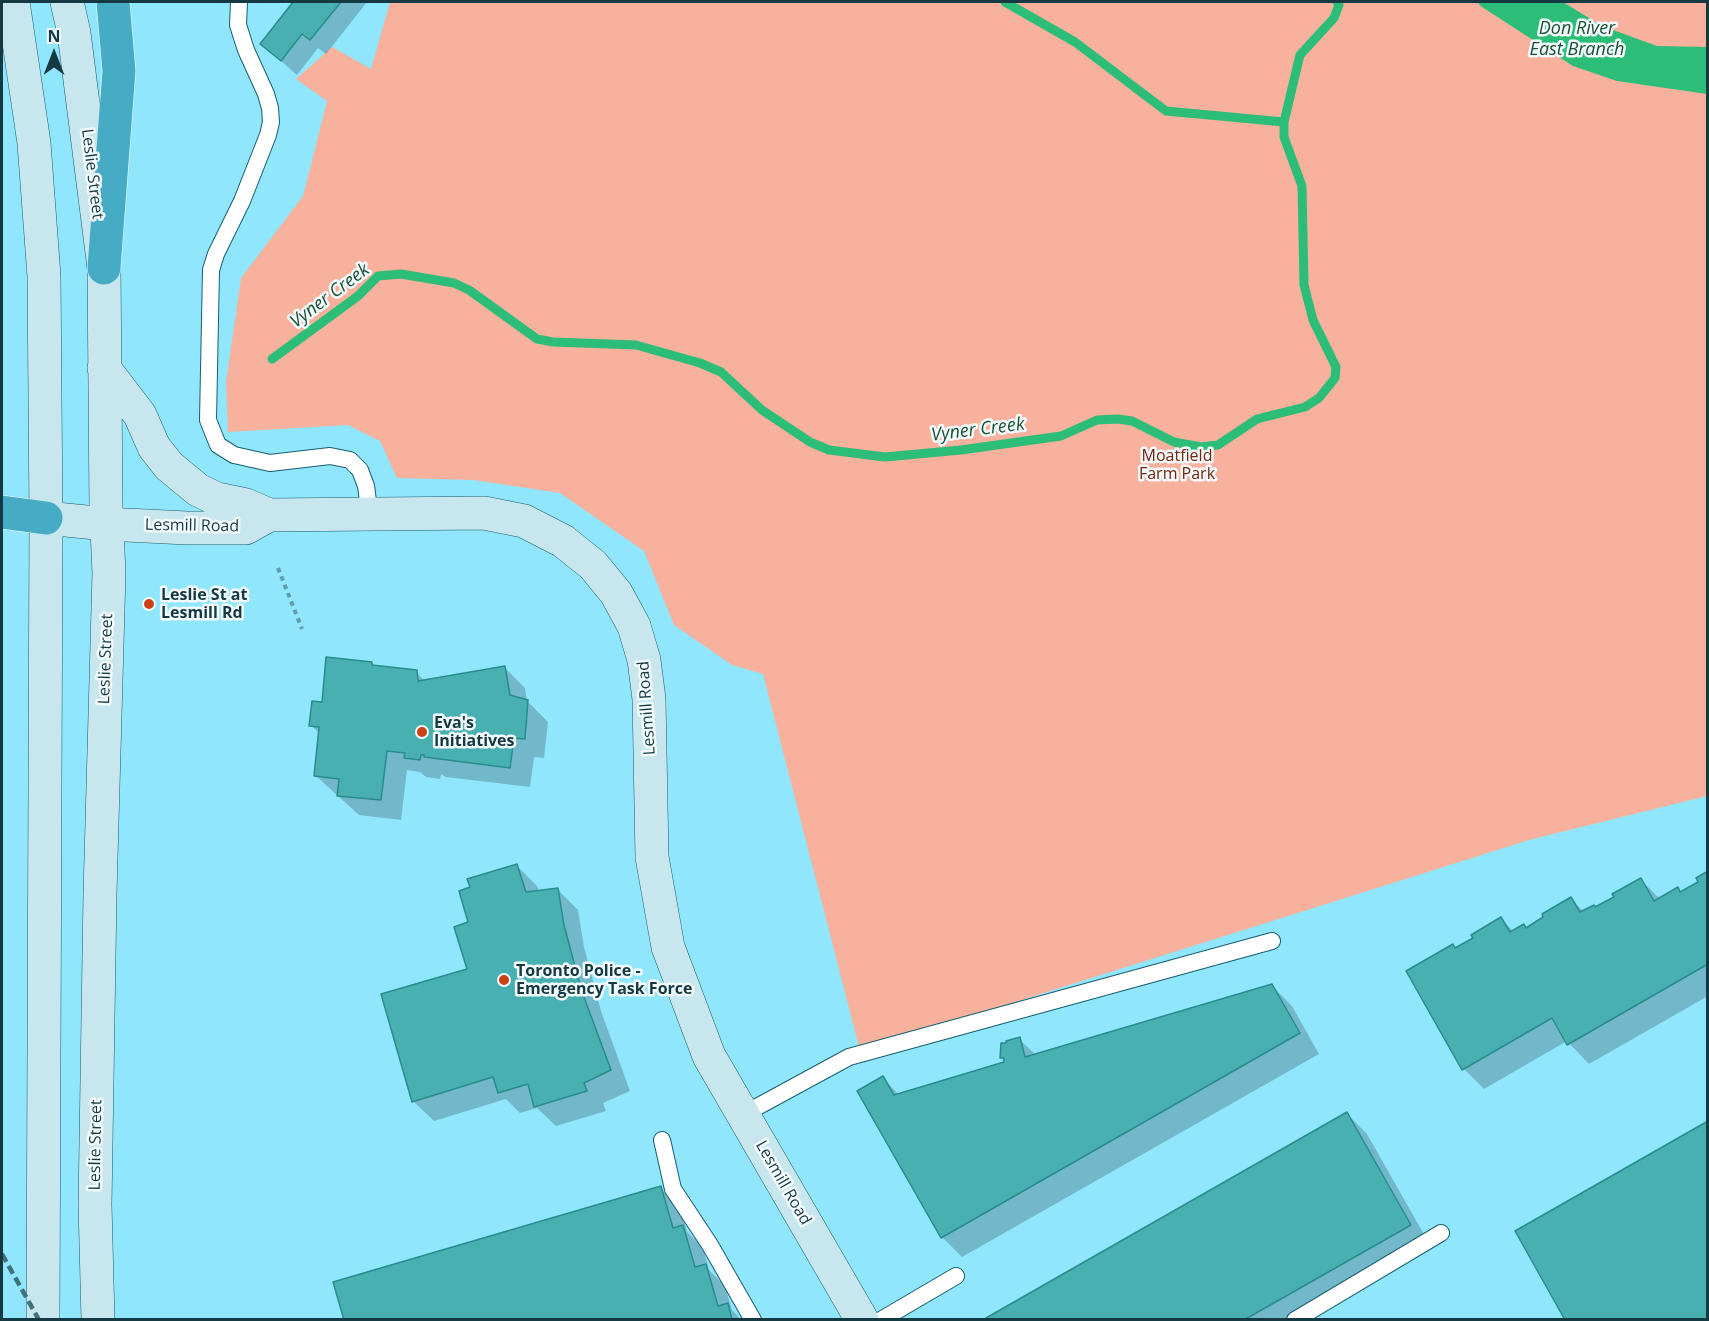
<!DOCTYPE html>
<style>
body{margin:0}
#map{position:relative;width:1709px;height:1321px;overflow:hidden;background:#90e6fd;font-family:"Open Sans",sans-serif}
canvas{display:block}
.frame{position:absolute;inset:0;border:3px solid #153943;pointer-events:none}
.north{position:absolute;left:24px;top:24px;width:60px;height:60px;-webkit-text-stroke:4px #f2fafc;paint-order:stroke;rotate:0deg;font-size:16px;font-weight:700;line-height:24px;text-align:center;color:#153943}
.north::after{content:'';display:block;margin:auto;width:21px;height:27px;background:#153943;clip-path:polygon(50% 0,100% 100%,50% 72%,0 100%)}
</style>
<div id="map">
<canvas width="1709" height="1321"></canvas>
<div class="frame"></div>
<div class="north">N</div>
</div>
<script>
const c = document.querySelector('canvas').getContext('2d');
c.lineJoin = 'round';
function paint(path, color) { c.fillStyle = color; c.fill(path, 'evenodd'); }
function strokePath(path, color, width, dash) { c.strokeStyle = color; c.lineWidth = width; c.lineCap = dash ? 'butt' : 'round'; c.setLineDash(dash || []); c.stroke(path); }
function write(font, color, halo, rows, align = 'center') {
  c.font = font + ' "Open Sans",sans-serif'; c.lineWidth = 5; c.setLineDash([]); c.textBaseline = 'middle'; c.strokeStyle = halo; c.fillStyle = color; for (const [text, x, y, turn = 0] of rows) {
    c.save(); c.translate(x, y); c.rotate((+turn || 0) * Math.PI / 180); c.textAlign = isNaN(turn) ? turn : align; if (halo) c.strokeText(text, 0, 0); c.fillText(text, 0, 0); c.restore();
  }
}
const green = new Path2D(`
 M390,2H1707V796L1529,840L860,1051L763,674L732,665L674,625L644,551L560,493L473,480L397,478L380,441L348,425L228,432L226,382L241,278L303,196L327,101L296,79L332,47L371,69Z`);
const water = new Path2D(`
 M1477,2H1563L1602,26L1657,46L1707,47V94L1617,81L1573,66L1482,7Z`);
const shadow = new Path2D(`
 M295,2H367L326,54L318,48L297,75L262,44Z
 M372,663L375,667L416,672L426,682L504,667L525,688L527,701L548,722L544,758L534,757L530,787L446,777L441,774L440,779L426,777L420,772L407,770L401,820L359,815L315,775L320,734L311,725L323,704Z
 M517,866L537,886L539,892L558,890L578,910L584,947L601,1011L630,1091L603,1103L606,1111L556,1126L537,1108L520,1113L506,1099L434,1121L413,1101L469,970L470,923Z
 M1708,873V996L1589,1064L1567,1041L1484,1089L1464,1069L1456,949L1501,919L1514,932L1527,929L1571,899L1584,912L1596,909L1641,880L1660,899L1678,889L1681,893L1700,882Z
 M1271,985L1292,1006L1319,1054L962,1257L942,1237L883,1078L899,1095L1005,1064L1001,1057L1019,1039L1036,1055Z
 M1347,1114L1367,1134L1430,1245L1299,1320H989Z
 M660,1188L681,1208L687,1232L703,1247L709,1270L725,1286L732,1310L742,1320H346Z`);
const stream = new Path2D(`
 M1005,2L1075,42L1166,111L1284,122
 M272,359L358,296L378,276L401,274L454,283L469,290L537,339L553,342L636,345L700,363L721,372L762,410L810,442L829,450L885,457L961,450L1061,436L1097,420L1118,419L1132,421L1174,442L1201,447L1218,445L1257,419L1305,407L1319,398L1335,378L1336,367L1313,320L1304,285L1302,186L1284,137V122L1300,55L1334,18L1339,5L1337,2`);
const building = new Path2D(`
 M293,2H341L310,40L302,34L281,61L260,44Z
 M326,657L372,662V665L417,670L418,681L505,666L510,695L528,700L525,739L514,738L510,768L424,757V755H421L420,760L404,758L405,753L387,751L381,800L337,796L339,779L314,776L319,727L309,726L312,701L322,702Z
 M517,864L526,892L558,888L564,925L581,989L611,1070L584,1083L587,1091L534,1107L528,1084L498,1093L493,1077L412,1102L381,994L467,969L454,927L468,922L459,891L470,887L467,879Z
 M1708,871V964L1567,1045L1552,1018L1462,1070L1406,971L1453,944L1455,948L1473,938L1471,935L1501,917L1510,932L1524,924L1526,928L1543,917L1542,914L1571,897L1580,912L1594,905L1595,907L1614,897L1612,894L1641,878L1654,901L1678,887L1680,892L1698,882L1696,878Z
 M1272,984L1300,1033L941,1238L857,1091L883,1076L894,1095L1004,1062V1058H1000L1001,1043H1006V1041L1020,1037L1025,1057Z
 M1347,1112L1411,1225L1244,1320H987L986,1318Z
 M1708,1121V1320H1565L1515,1231Z
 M661,1186L673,1228L683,1225L695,1267L706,1264L718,1306L728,1303L732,1320H344L333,1282Z`);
const path = new Path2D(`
 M278,568L302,629`);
const lane = new Path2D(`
 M239,2L238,25L246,50L266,94L270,108L271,122L268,135L242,201L216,254L211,270L208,420L218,445L234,455L270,463L330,456L350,460L360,470L366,486L370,516
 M744,1114L849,1057L1272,941
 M662,1140L673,1189L710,1245L753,1320
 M881,1320L956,1276
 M1295,1320L1441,1233`);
const secondary = new Path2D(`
 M13,2L34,143L44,276L46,518L43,1320
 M67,2L74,33L104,268L106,508L109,573L100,894L95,1205L98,1320
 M104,368L140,415L154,447L169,466L198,490L217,499L246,505L269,515
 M46,518L106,524L187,528H246L269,515L484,513L524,521L563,541L593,565L616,593L634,626L644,660L649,699L652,857L668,947L709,1056L862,1320`);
const highway = new Path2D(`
 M104,268L119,71L113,2
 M2,512L46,518`);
const rail = new Path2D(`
 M2,1254L39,1320`);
const markers = [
 [149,604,6,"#ca4216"],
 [422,732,6,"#ca4216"],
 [504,980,6,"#ca4216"]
];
const streetNames = [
 ["Leslie Street",92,174,83],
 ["Lesmill Road",192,526,1],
 ["Leslie Street",106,659,-88],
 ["Lesmill Road",647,708,-94],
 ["Leslie Street",96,1145,-89],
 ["Lesmill Road",783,1183,60]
];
const parkNames = [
 ["Moatfield",1177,456],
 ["Farm Park",1177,474]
];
const poiNames = [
 ["Leslie St at",161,595],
 ["Lesmill Rd",161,613],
 ["Eva's",434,723],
 ["Initiatives",434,741],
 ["Toronto Police -",516,971],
 ["Emergency Task Force",516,989]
];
const waterNames = [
 ["Don River",1577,29],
 ["East Branch",1577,50],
 ["Vyner Creek",330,296,-37],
 ["Vyner Creek",978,430,-7]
];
paint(green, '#f7b19d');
paint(water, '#2cbd78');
paint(shadow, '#0003');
strokePath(stream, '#2cbd78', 9);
paint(building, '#49b0b1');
strokePath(building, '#288c8e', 1.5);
strokePath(lane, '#175e6e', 18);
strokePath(secondary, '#175e6e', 34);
strokePath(highway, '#fff', 34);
strokePath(path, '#5d9eaf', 4, [4.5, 4.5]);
strokePath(lane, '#fff', 16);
strokePath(secondary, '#c8e6ee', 33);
strokePath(highway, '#46acc5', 33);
strokePath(rail, '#3e7280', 4.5, [9, 4.5]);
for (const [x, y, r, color] of markers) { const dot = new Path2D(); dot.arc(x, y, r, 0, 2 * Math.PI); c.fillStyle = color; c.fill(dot); strokePath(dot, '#f2fafc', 2); }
write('16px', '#153943', '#f2fafc', streetNames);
write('16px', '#72260f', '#f2fafc', parkNames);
write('bold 16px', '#153943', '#f2fafc', poiNames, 'left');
write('italic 18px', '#1b5134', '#f2fafc', waterNames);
</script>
